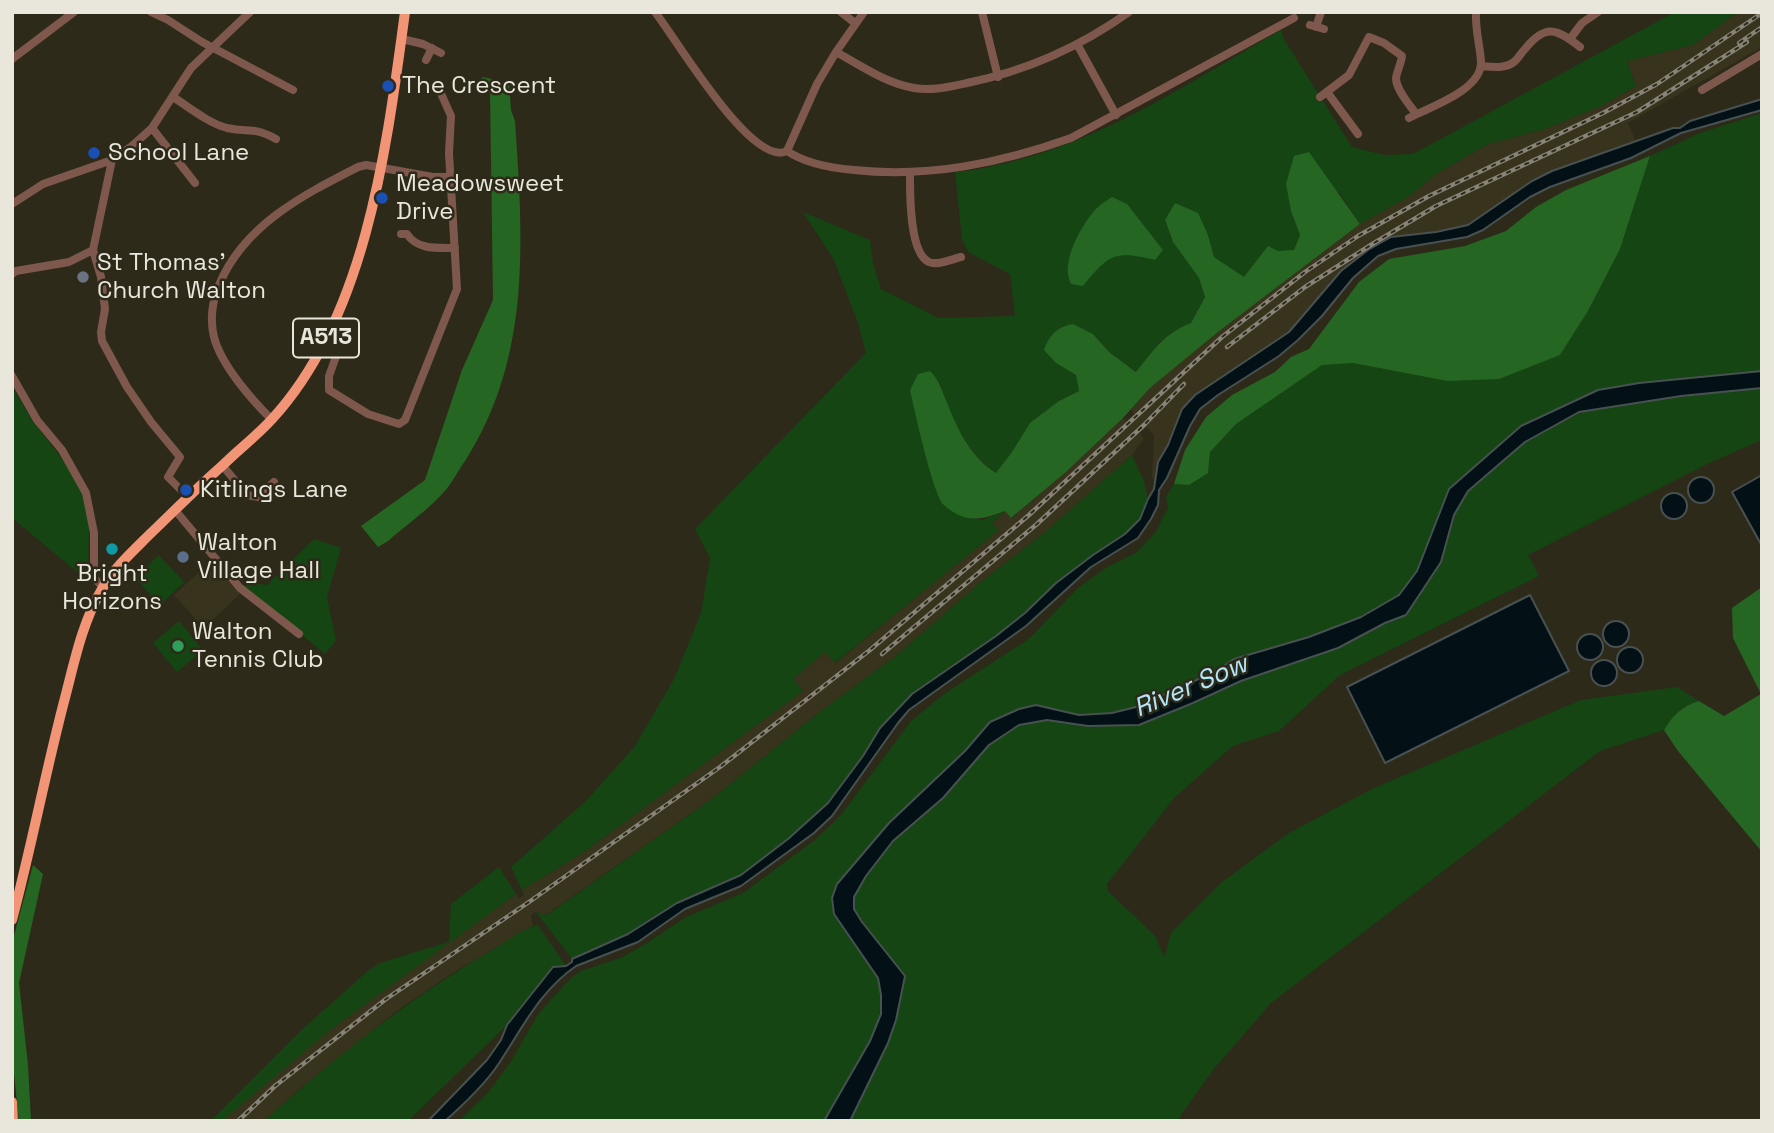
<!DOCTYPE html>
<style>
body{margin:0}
#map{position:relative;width:1774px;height:1133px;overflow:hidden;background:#2e2a1a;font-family:"Space Grotesk",sans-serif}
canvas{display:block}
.frame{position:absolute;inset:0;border:14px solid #e9e7dc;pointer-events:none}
</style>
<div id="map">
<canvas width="1774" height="1133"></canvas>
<div class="frame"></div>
</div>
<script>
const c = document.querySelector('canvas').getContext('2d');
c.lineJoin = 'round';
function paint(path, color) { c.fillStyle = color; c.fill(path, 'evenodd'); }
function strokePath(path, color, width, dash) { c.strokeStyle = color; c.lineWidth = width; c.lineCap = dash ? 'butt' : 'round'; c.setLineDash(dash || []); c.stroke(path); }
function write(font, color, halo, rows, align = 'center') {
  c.font = font + ' "Space Grotesk",sans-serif'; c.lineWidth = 5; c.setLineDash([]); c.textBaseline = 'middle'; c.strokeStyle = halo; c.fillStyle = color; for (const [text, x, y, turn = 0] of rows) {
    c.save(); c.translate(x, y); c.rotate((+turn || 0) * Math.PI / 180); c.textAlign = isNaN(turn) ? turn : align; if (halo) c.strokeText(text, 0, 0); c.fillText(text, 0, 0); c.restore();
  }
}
const built = new Path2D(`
 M1738,12H1762V47L1628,123L1636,142L1552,171L1532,181L1468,225L1436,232L1391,237L1368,250L1341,271L1289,332L1195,395L1182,408L1168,445L1158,462L1156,481L1152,477L1154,435L1146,427L1140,433L1144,438L1132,455L1044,533L981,582L896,656L817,714L717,795L546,915L536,912L531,915L533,926L451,974L398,1010L296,1092L264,1121H211L305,1027L368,971L380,963L449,942L516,894L519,898L524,895L522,890L584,852L803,691L793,679L825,652L836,663L998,530L992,523L1005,511L1012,518L1066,472L1123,418L1127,421L1134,415L1131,409L1150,388L1218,332L1360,224L1411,195L1436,174L1488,144L1545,129L1601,106L1636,86L1627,61L1693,45Z
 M211,561L240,594L204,628L174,595Z`);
const green = new Path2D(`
 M1675,12H1738L1693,45L1627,61L1636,86L1601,106L1545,129L1488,144L1436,174L1411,195L1360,224L1339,192L1291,211L1300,235L1294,251C1270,252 1258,258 1244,278L1214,257L1208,235L1175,203L1165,221L1173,242L1199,278L1205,297L1191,323C1164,333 1153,350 1137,372L1109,352L1093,334L1056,363L1076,375L1079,391L1059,401L996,473C964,452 951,415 939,381L960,516L983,520L1005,511L992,523L999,530L835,663L825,652L793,679L803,691L584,852L522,890L511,867L586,801L635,746L674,679L701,613L710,558L695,529L866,353L858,323L834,260L803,212L870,240L873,264L881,289L939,318L1015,316L1010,274L968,252L962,239L955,171C971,172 986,167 1002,164C1104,141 1192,81 1281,30L1285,41L1352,147L1384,155L1413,154Z
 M1762,113V371L1639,383L1598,390L1521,426L1449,489L1417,571L1399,595L1361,617L1310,637L1234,659L1214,672L1140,706L1112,713L1079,715L1036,705L990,722L834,914C849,933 867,955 877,977C896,1019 845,1085 824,1121H459L487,1094L510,1063L539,1013L571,978L581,971L623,957L647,943L686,917L743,893L815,840L841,815L911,721L947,692L1029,639L1078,588L1107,567L1137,552L1155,533L1168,508L1166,497L1174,484L1189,485L1210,452L1236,424L1322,364L1353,363L1447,381L1560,355L1588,311L1620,249L1650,156L1700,133Z
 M12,387L33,422L63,460L84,496L89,525L88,581L12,518Z
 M1762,388V440L1709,463L1528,555L1539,576L1340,675L1279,731L1233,746L1175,797L1107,884L1108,891L1155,936L1164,957L1171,933L1222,882L1289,833L1374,788L1581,700L1677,687L1699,701C1682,706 1673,715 1664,730L1600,751L1271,1003L1213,1070L1177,1121H850L888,1043L905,976L862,922L854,909V897L866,876L893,841L943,798L989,745L1019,725L1047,720L1088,726L1139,725L1193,703L1241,681L1406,615L1441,562L1454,515L1468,491L1525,442L1579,412L1681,396Z
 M1132,455L1144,481L1148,499L1140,519L1125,534L1093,555L1056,583L1025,613L996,636L912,694L880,728L863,756L828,803L788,839L741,875L677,903L628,934L572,959L536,912L547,915L717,795L817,714L896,656L981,582L1044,533Z
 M314,539L341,548L327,597L336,641L325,654L243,586L249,582L267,585Z
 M159,555L184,582L160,605L135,578Z
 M179,621L203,650L177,672L153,643Z
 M499,867L516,894L329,1031L222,1121H211L305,1027L368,971L380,963L449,942L451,904Z
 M538,925L566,966L553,967L507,1025L408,1121H264C334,1058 406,1001 487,953C503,944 521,929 538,925Z`);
const forest = new Path2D(`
 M483,77L509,83L511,110L515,121C523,239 532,357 465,461C458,471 452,483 444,492C428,510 406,525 388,541L378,547L361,526L425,480L462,370L493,300L490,92L474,87Z
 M1309,152L1360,224L1218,332L1150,388L1123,418L1066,472L1011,518L1005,511C981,520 965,524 944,505C933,496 914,408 910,390L918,374L930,371C939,380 941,388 946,400C957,428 970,457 996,473L1012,452L1030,423L1059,401L1079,391L1076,375L1056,363L1044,350C1049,335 1057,327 1073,324L1093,334L1109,352L1136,372C1154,350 1163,334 1191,323L1205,297L1199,278L1173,242L1165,220L1175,203L1198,213L1208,235L1214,257L1244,277L1268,246L1278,251L1294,250L1300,235L1291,211L1286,184L1294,156Z
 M1650,156L1620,249L1588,311L1560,355L1499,379L1447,381L1353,363L1322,365L1236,424L1210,452L1208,473L1189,485L1174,484L1185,450L1206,417L1232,395L1275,372L1291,357L1309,349L1359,282L1389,259L1465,246L1506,231L1536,207L1566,190Z
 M1112,197L1127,204L1163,250L1155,260C1113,250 1109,255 1083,286L1071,284C1060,263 1080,228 1094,211C1099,205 1106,201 1112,197Z
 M1762,587V852L1678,751L1664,730C1673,715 1682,706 1699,701L1724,716L1761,694L1733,638L1732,608Z
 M33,865L43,874L19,983L28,1065L31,1121H19L12,1055V943Z`);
const water = new Path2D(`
 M1762,99V110L1681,133L1631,158L1550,187L1530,197L1483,230L1467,237L1396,249L1378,256L1353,278L1322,316L1298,340L1279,356L1218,395L1200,409L1190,426L1167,478L1159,490L1158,505L1151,519L1138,538L1091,567L1026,626L909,710L898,723L832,816L814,833L741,886L685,909L638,942L576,966C538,992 520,1033 495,1069C481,1088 463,1105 445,1121H428L487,1060L501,1040L507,1025L553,967L566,966L572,962V959L628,934L677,903L741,875L788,839L828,803L863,756L880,728L912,694L996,636L1025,613L1056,583L1093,555L1125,534L1140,519L1148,499L1154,489L1158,462L1168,445L1182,409L1195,395L1289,332L1341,271L1368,250L1391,237L1436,232L1468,225L1532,181L1552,171L1673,128H1680L1690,121Z
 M1762,371V388L1681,396L1579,412L1525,442L1468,491L1454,515L1441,562L1406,615L1385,623L1338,648L1241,681L1193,703L1139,725L1088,726L1047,720L1019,725L989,745L943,798L893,841L866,876L854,897V909L862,922L905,976L896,1020L888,1043L850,1121H824L870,1041L881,1014V995L878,978L834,914L832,898L837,884L889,823L965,751L990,722L1019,709L1036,705L1079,715L1112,713L1140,706L1214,672L1234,659L1309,637L1361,617L1399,595L1417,571L1449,489L1521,426L1598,390L1639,383Z
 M1762,475V546L1732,492Z
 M1688 490a13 13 0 1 1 26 0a13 13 0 1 1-26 0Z
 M1661 506a13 13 0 1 1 26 0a13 13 0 1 1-26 0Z
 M1530,595L1569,671L1385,763L1347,687Z
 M1603 634a13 13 0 1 1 26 0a13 13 0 1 1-26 0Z
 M1577 647a13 13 0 1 1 26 0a13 13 0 1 1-26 0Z
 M1617 660a13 13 0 1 1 26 0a13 13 0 1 1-26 0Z
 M1591 673a13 13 0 1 1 26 0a13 13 0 1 1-26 0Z`);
const minor = new Path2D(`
 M151,12L168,20L202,42L293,90
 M655,12C675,37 752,169 787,151
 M841,12L855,23
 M982,12L998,77
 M1310,25L1324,29
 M1316,27L1321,12
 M402,39L423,44L441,53
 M1570,39L1582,23L1598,12
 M1077,44L1116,115
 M836,52C860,65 885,83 914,88C932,91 949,87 967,83C1026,71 1080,47 1129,12
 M12,59L74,12
 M426,60L432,48
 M1481,66C1492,67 1505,69 1514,62C1518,59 1521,53 1525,49C1545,24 1556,28 1580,47
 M1702,90L1762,54
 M1327,92L1358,134
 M173,97C189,107 208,123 227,128C249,133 252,126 276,139
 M1320,97L1349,75L1369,37L1384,43L1402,56C1401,64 1397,71 1396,78C1396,90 1410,105 1416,114
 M1409,118C1430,107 1482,90 1481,62C1480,45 1475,30 1476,12
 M152,128L195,183
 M787,151C806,164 831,168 854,170C929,178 1001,163 1071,138L1294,18
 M787,151L817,84L836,52L864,12
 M910,173C910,192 909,253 929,262C937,266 952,259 961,257
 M12,204L43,184L112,160L132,146L152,128L191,68L250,12
 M401,234H407C417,250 438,248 455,248
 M93,250L101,277L105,309L101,332L102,341L127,387L151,422L180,457L168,477L188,497
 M93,250L112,160
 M12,274L16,271L69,262L93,250
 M338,351L329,376V390L368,414L399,424L405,420L457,289L449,153L451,116L439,89
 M12,376L37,420L62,450L86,493L94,533V578L103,587
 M272,420C252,400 221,365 214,337C210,320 212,302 219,285C244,225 303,195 358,167L366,165L433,177H451
 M222,465L247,495L258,497L274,482
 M175,510L240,588L299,634`);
const highway = new Path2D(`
 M12,920C32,845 46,769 66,694C75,659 83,621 102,589C114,568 133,551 150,534C174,511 198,487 223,465C239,449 258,435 273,418C367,315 387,145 405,12
 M12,1102L13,1121`);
const rail = new Path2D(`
 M1739,43L1762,27
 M1227,347L1305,287L1374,243L1436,206L1637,112L1747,42
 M882,654L1037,524L1144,425L1184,384
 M238,1121L275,1086L386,999L529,902L720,767L870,650L1029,515L1222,337L1305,272L1358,236L1429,196L1603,113L1657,84L1762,13`);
const markers = [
 [388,86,7,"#1a4fb4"],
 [94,153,7,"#1a4fb4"],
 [382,198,7,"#1a4fb4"],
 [83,277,7,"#6b7280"],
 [186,490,7,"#1a4fb4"],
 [112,549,7,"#0f9aa8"],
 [183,557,7,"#5c6f8a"],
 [178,646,7,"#2e9e5b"]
];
const shields = [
 [326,338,66]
];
const shieldNames = [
 ["A513",326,338]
];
const poiNames = [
 ["The Crescent",402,86],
 ["School Lane",108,153],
 ["Meadowsweet",396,184],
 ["Drive",396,212],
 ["St Thomas'",97,263],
 ["Church Walton",97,291],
 ["Kitlings Lane",200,490],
 ["Walton",197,543],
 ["Village Hall",197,571],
 ["Bright",112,574,"center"],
 ["Horizons",112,602,"center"],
 ["Walton",192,632],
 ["Tennis Club",192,660]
];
const waterNames = [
 ["River Sow",1191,687,-23]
];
paint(built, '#38331c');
paint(green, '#144512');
paint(forest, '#256622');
paint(water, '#031116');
strokePath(water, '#485151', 2);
strokePath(minor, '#7e584c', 8);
strokePath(highway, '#f29576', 10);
strokePath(rail, '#878376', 4.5);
strokePath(rail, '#2e2a1a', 2, [5]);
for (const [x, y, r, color] of markers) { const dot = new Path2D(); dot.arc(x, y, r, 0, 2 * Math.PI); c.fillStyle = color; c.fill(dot); strokePath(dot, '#2e2a1a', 2.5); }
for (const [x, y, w] of shields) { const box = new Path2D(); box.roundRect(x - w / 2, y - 19.5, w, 39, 5); c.fillStyle = '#2e2a1a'; c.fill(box); strokePath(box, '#e9e7dc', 2); }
write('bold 23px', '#e9e7dc', null, shieldNames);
write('24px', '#e9e7dc', '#2e2a1a', poiNames, 'left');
write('italic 26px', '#b2e7fb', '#2e2a1a', waterNames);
</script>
